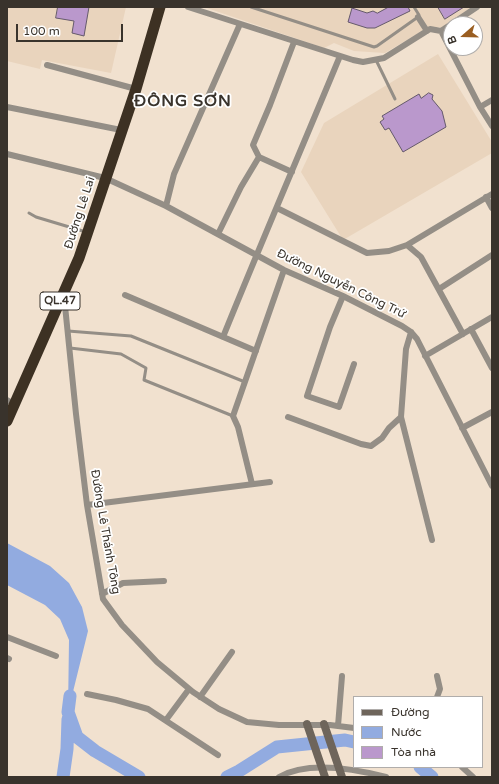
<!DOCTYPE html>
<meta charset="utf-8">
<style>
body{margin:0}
#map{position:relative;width:499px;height:784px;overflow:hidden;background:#f1e1cf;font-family:"Varela Round",sans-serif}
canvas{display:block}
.frame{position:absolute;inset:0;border:8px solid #39332c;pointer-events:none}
.legend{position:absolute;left:353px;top:696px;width:130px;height:72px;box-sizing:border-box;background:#fff;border:1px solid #b0adab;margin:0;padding:5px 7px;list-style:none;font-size:12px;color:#39332c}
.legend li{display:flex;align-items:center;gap:8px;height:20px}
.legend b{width:20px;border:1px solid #b0adab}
.north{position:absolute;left:443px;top:16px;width:40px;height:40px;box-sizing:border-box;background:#fff;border:1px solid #b0adab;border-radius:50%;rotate:250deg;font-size:11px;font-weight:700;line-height:16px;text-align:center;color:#39332c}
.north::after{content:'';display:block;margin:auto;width:14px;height:18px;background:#9a5e21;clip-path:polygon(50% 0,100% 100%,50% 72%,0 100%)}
.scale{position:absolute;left:16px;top:24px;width:107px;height:18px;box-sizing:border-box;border:2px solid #39332c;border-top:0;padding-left:5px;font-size:12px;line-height:14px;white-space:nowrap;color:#39332c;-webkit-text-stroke:3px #fff;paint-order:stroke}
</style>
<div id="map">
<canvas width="499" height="784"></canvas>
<div class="frame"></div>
<ul class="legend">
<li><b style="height:5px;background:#6e655b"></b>Đường</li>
<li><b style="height:11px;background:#92abe0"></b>Nước</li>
<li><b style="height:11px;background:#ba98cc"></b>Tòa nhà</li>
</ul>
<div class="north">B</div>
<div class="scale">100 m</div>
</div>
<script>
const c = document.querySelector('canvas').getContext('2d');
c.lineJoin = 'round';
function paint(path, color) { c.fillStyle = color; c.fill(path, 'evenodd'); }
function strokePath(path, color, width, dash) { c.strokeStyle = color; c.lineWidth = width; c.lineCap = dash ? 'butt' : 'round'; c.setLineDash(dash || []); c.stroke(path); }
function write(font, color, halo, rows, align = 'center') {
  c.font = font + ' "Varela Round",sans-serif'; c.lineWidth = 3.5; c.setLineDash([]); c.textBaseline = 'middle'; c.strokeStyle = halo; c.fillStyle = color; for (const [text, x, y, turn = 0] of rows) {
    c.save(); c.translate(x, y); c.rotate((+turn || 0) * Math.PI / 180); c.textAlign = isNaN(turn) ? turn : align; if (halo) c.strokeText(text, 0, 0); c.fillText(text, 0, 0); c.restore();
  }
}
const built = new Path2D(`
 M7,7H126L111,73L42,60L40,69L7,61Z
 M204,7H472L442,27L427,28L385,53L354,51L334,43L324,48Z
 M438,54L492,142V153L343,240L301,172L324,123Z`);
const water = new Path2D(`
 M7,543L50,566L69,583L82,607L88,631L68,712L69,640L60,619L45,605L7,585Z`);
const river = new Path2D(`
 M70,696L68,712L77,737L95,751L139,777
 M420,767L432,777
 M63,777L67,749L68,719
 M227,777L239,771L277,747L345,740L354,742`);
const building = new Path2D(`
 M58,7H89L84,36L72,33L74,21L56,18Z
 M389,7H408L410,11L375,28H367L348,22L352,8L367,13L373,11L377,13Z
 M438,7H464L445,19Z
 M429,93L433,95L432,99L442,111L446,127L403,152L389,128L385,130L380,122L384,119L382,116L419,94L421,98Z`);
const lane = new Path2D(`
 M251,7L374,47L377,46L418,17L419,15L414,7
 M376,60L395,99
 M29,213L36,217L86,232
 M68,331L131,336L245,382
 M70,348L121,354L146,368L144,380L233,416`);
const street = new Path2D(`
 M188,7L353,60L363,62L384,58L430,29L441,31L477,7
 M418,17L427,31
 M441,31L480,107L492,126
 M47,65L136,89
 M7,107L121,130
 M480,107L492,100
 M7,154L105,178L166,206L284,270L343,296L402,326L411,332L417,339L492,486
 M292,172L259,157L253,145L270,105L294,42
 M486,197L492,208
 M166,206L174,174L240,24
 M277,208L367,253L389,251L407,245L421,257L463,334
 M218,234L241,187L259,157
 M407,245L492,194
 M439,289L492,255
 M125,295L256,351
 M64,296L76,414L87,505L103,599L122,625L157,662L193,692L219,709L247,722L279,725H330L354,728
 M343,296L330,327L307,396L339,407L354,364
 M471,329L492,368
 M411,332L406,349L401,417L432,540
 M223,337C261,243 301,150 340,56
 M425,356L492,317
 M7,400L14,404
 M288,417L361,444L371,446L382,438L389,428L401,417
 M462,428L492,412
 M252,484L238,427L233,416L284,270
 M87,505L270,482
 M102,594L123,583L164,581
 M7,637L56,656
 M7,658L9,659
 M437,676L440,689L437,697
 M87,694L116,700L148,709L218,755
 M200,697L232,652
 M166,720L189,689
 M338,726L342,676
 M462,767L473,777
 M279,777C309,760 355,769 386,777`);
const secondary = new Path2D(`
 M307,724L325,777
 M324,724L342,777`);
const highway = new Path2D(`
 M7,421L79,258L136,89L160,7`);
const shields = [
 [60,301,40]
];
const shieldNames = [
 ["QL.47",60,301]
];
const streetNames = [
 ["Đường Lê Lai",80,213,-72],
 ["Đường Nguyễn Công Trứ",341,284,26],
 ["Đường Lê Thánh Tông",105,532,80]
];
const districtNames = [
 ["ĐÔNG SƠN",183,102]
];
paint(built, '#e9d4bd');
paint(water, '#92abe0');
strokePath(river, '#92abe0', 13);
paint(building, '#ba98cc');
strokePath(building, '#655a6b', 1);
strokePath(lane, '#948e86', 3);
strokePath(street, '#948e86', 6);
strokePath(secondary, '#6e655b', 8);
strokePath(highway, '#3d3123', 11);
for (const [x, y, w] of shields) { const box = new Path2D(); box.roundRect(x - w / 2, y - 9, w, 18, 3); c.fillStyle = '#fff'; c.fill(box); strokePath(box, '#39332c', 1); }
write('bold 11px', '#39332c', null, shieldNames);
write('12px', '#39332c', '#fff', streetNames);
c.letterSpacing = '1px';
write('bold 16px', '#39332c', '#fff', districtNames);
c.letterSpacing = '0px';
</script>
